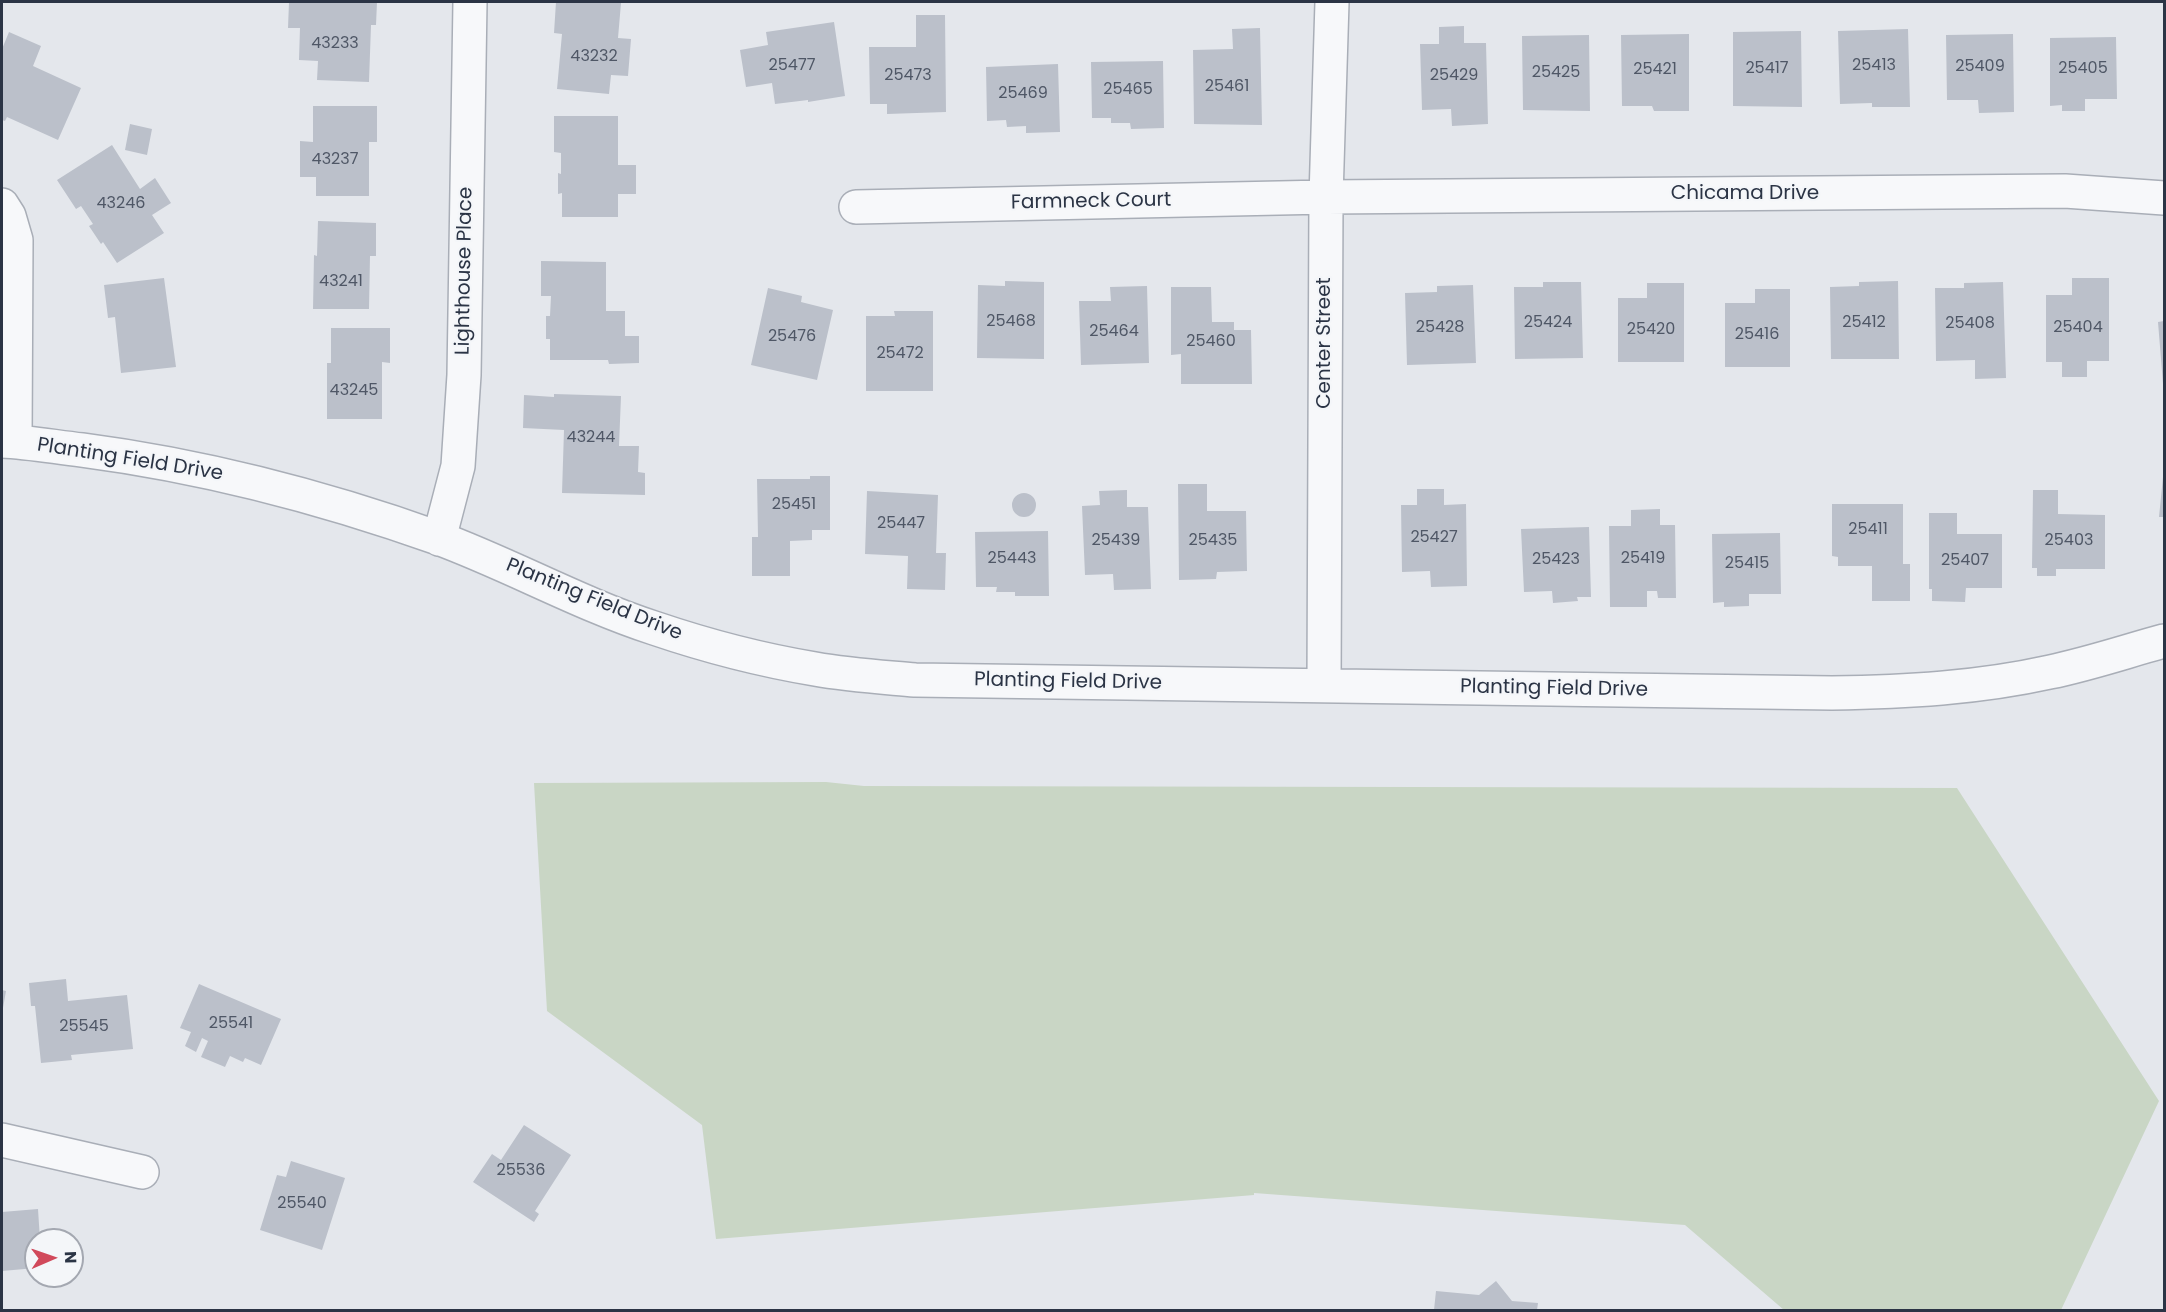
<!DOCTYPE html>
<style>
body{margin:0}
#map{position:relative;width:2166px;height:1312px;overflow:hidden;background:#e4e7ec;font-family:Poppins,sans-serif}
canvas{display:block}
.frame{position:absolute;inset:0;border:3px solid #2b3445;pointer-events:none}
.north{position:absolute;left:24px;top:1228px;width:60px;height:60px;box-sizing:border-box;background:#f4f6f9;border:2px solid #a4a8b1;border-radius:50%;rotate:88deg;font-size:16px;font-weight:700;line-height:24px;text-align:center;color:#2b3445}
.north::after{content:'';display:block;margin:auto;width:21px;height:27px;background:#d1495b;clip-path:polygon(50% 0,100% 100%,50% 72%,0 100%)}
</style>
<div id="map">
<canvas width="2166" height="1312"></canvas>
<div class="frame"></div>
<div class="north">N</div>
</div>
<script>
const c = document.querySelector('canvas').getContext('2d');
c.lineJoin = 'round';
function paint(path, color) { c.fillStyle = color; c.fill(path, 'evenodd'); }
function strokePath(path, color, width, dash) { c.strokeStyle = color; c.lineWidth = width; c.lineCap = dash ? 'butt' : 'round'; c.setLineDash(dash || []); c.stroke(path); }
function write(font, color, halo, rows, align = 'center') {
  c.font = font + ' Poppins,sans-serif'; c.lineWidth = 4.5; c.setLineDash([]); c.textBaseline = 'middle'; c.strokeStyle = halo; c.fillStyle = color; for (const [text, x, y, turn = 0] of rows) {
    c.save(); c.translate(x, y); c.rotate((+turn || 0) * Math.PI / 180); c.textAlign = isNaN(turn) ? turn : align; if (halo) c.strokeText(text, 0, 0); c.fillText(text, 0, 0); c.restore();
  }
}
const green = new Path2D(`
 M826,782L864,786L1957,788L2159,1101L2061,1310H1784L1685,1225L1254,1193V1195L716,1239L702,1125L547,1011L534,783Z`);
const building = new Path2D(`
 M289,2H377L376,25H371L369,82L317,80L318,61L299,60L300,28H288Z
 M556,2L621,3L618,38L631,39L628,76L611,75L609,94L557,89L562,34L554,33Z
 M916,15H945L946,112L887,114V104H870L869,47H916Z
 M834,22L845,96L808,102V100L775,104L772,83L746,87L740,50L768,45L766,32Z
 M1464,26V43H1486L1488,124L1452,126L1451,109L1422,110L1420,44H1439V27Z
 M1260,28L1262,125L1194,124L1193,50L1233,49L1232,29Z
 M1908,29L1910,107H1872V103L1840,104L1838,31Z
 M1801,31L1802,107L1733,106V32Z
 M9,32L41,46L33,66L81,88L58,140L7,117L5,121L2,120V49Z
 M1689,34V111H1654L1652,106H1622L1621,35Z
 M2013,34L2014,112L1979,113L1978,100H1947L1946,35Z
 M1589,35L1590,111L1523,110L1522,36Z
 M2116,37L2117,99H2085V111H2062V105L2050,106V38Z
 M1163,61L1164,128L1131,129L1130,123H1111V118H1092L1091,62Z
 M1058,64L1060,132L1026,133V126L1007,127L1006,120L987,121L986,67Z
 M313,106H377V142H369V196H316V177H300V141L313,142Z
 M554,116H618V165H636V194H618V217H562V193L558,194V173L561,174V153L554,152Z
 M130,124L152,129L147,155L125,150Z
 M112,145L140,189L155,178L171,203L152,215L164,233L117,263L103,242L101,244L89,226L93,224L81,206L76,209L57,180Z
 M318,221L376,223V256H370L369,309H313L314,255L317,256Z
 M541,261L606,262V311H625V336H639V363L609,364L608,360H550V339H546V316H550L551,296H541Z
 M164,278L176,367L121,373L115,317L108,318L104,285Z
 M2072,278H2109V361H2087V377H2062V362H2046V295H2072Z
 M1005,281L1044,282V359L977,358L978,285L1005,286Z
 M1898,281L1899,359H1831L1830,287L1859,286V282Z
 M1543,282H1581L1583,358L1515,359L1514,287H1543Z
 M2003,282L2006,378L1975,379V360L1936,361L1935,288H1964V283Z
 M1647,283H1684V362H1618V298H1647Z
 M1473,285L1476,363L1407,365L1405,293L1437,292V286Z
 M1147,286L1149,363L1081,365L1079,301H1111L1110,287Z
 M1171,287H1211L1212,322H1234V330H1251L1252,384H1181V354L1171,355Z
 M768,288L802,296L801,302L833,310L817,380L751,365Z
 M1755,289H1790V367H1725V303H1755Z
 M894,311H933V391H866V316H895Z
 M2164,321V384H2163L2158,322Z
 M331,328H390V363L382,362V419H327V363H331Z
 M554,394L621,396L619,446H639L638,472L645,473V495L562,493L564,430L523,428L524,395L554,397Z
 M810,476H830V530H812V540L790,541V576H752V537H758L757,479H810Z
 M2163,477H2164V517H2159Z
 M1178,484H1207V511H1246L1247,571L1217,572L1216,579L1179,580Z
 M1417,489H1444V505L1466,504L1467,586L1431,587L1430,571L1402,572L1401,505H1417Z
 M1127,490V507H1148L1151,589L1114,590L1113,574L1085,575L1082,506L1100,505L1099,491Z
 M2033,490H2058V514L2105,515V569H2056V576H2037V568H2032Z
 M867,491L938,495L936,553H946L945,590L907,589L908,556L865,554Z
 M1012 505a12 12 0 1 1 24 0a12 12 0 1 1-24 0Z
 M1832,504H1903V564H1910V601H1872V566H1838V557L1832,556Z
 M1660,509V525H1675L1676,598H1658L1657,591H1647V607H1610L1609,526H1631V510Z
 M1929,513H1957V534H2002V588H1966L1965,602L1932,601V589H1929Z
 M1589,527L1591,597H1577L1578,601L1553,603L1552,591L1524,592L1521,529Z
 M1048,531L1049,596H1015V592H996L997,587H976L975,532Z
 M1780,533L1781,594H1749V606L1724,607V602L1713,603L1712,534Z
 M66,979L68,1001L127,995L133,1049L71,1055L72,1060L41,1063L35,1006H31L29,983Z
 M199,984L281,1019L261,1065L245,1058L243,1062L230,1056L225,1067L201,1057L208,1041L202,1038L196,1052L185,1046L191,1032L180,1028Z
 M2,990L6,991L3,1008H2Z
 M524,1125L571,1155L535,1211L539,1214L534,1222L473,1182L492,1154L501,1160Z
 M291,1161L345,1178L322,1250L260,1230L277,1175L286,1177Z
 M38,1209L40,1240H36V1268L2,1271V1212Z
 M1496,1281L1512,1301L1538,1303L1537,1310H1434L1436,1291L1479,1295Z`);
const minor = new Path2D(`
 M2,205L9,216L16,240L15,441
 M856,207L1326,197L2065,191L2164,198
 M2,441C28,442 55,447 82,450C204,466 323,497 438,538C511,565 580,604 654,628C707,646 761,660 815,669C848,675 882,677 915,680L1832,693C1905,692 1978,688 2050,672C2089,664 2127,651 2164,641
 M439,539L458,466L464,375L470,2
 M1324,685L1326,197L1332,2
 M2,1140L142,1172`);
const numberNames = [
 ["43233",335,44],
 ["43232",594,57],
 ["25477",792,66],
 ["25413",1874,66],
 ["25409",1980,67],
 ["25417",1767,69],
 ["25405",2083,69],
 ["25421",1655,70],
 ["25425",1556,73],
 ["25473",908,76],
 ["25429",1454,76],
 ["25461",1227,87],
 ["25465",1128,90],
 ["25469",1023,94],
 ["43237",335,160],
 ["43246",121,204],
 ["43241",341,282],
 ["25468",1011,322],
 ["25424",1548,323],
 ["25412",1864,323],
 ["25408",1970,324],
 ["25428",1440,328],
 ["25404",2078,328],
 ["25420",1651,330],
 ["25464",1114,332],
 ["25416",1757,335],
 ["25476",792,337],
 ["25460",1211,342],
 ["25472",900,354],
 ["43245",354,391],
 ["43244",591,438],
 ["25451",794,505],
 ["25447",901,524],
 ["25411",1868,530],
 ["25427",1434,538],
 ["25439",1116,541],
 ["25435",1213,541],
 ["25403",2069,541],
 ["25443",1012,559],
 ["25419",1643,559],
 ["25423",1556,560],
 ["25407",1965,561],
 ["25415",1747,564],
 ["25541",231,1024],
 ["25545",84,1027],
 ["25536",521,1171],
 ["25540",302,1204]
];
const streetNames = [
 ["Chicama Drive",1745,194],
 ["Farmneck Court",1091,202,-1],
 ["Lighthouse Place",465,271,-89],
 ["Center Street",1325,343,-90],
 ["Planting Field Drive",130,460,9],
 ["Planting Field Drive",594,600,22],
 ["Planting Field Drive",1068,682,1],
 ["Planting Field Drive",1554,689,1]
];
paint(green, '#c9d6c5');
paint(building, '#bbc0ca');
strokePath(minor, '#a9aeb7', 36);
strokePath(minor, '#f7f8fa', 33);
write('16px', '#4f5766', null, numberNames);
write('20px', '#2b3445', '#f4f6f9', streetNames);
</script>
